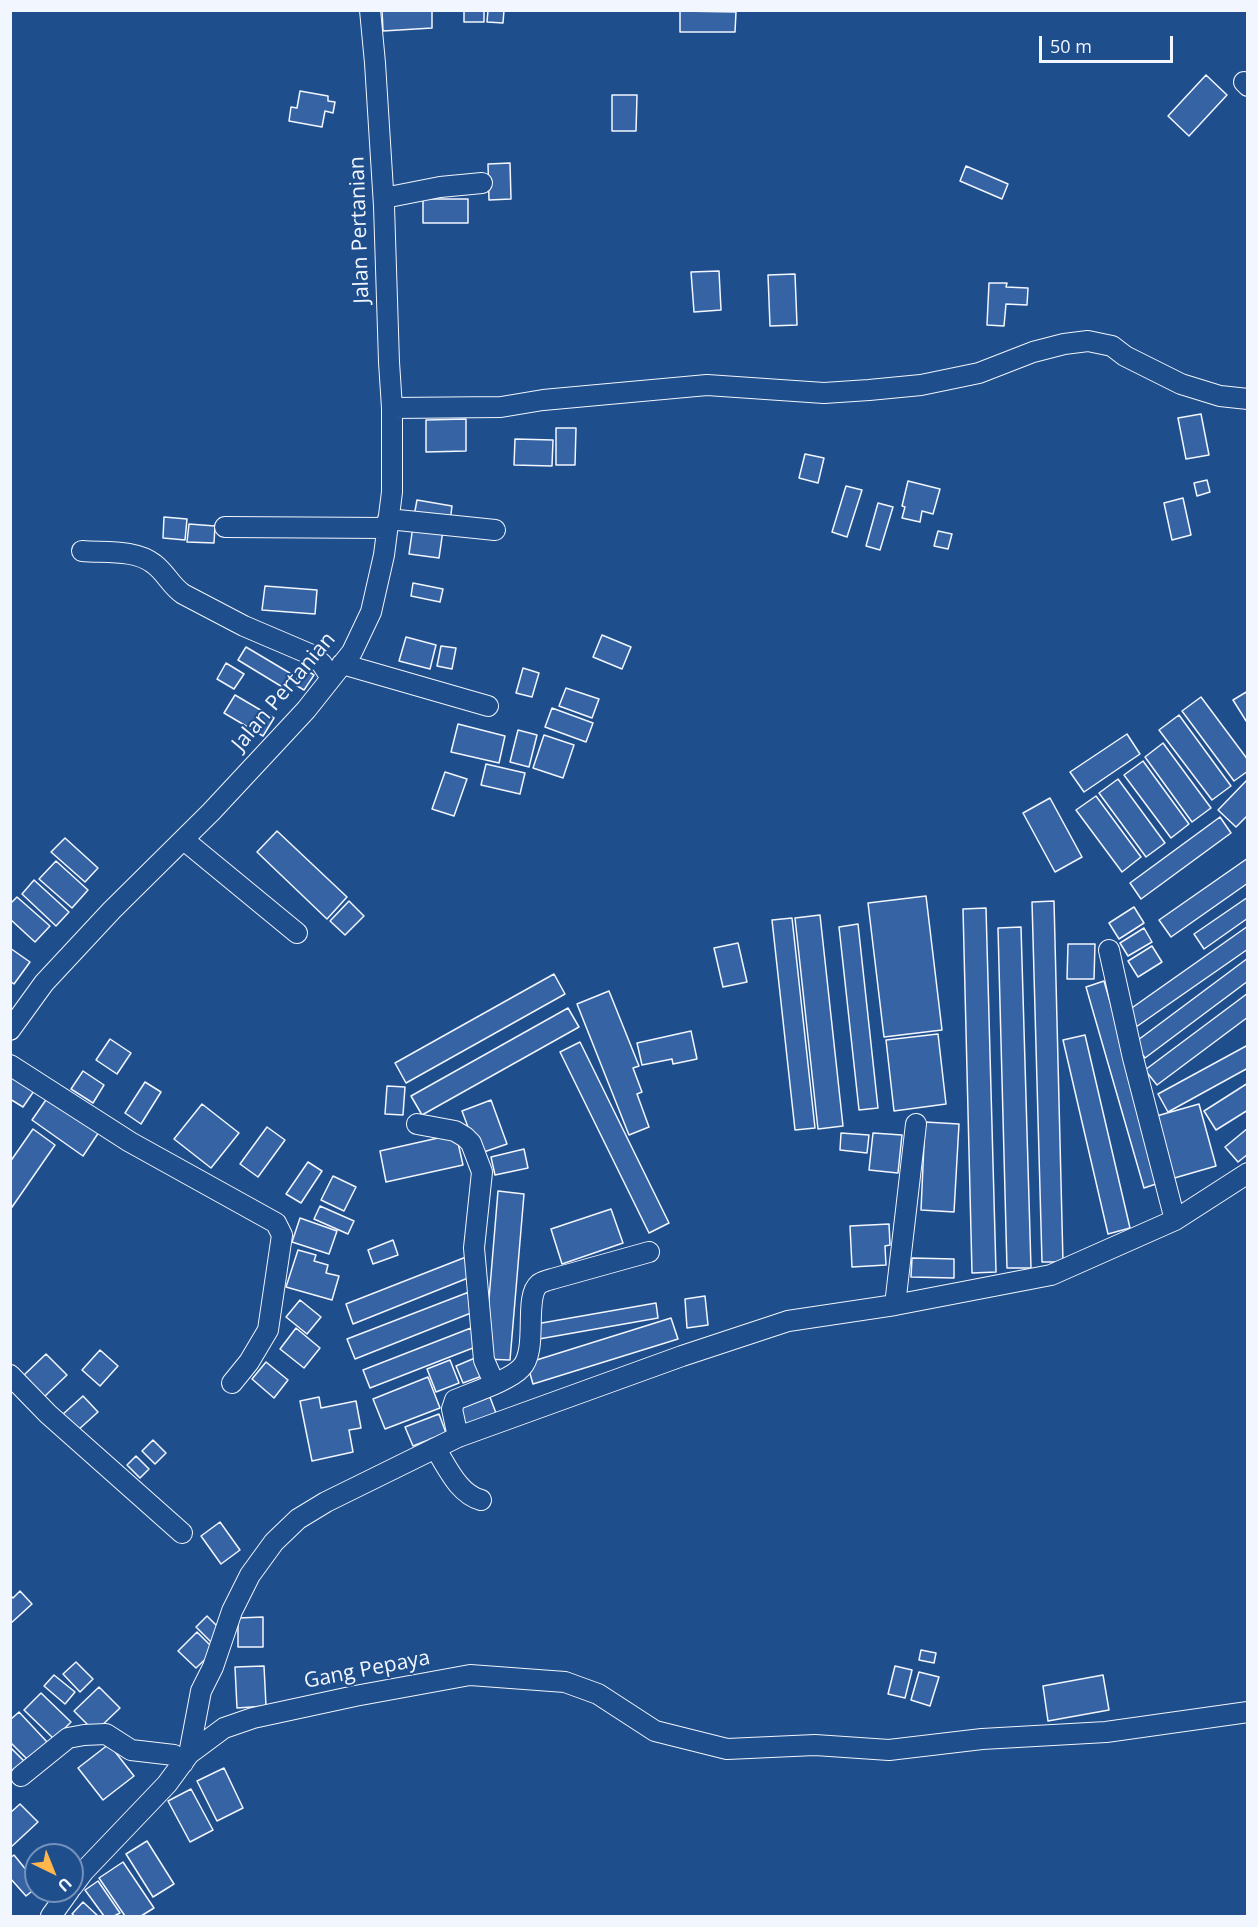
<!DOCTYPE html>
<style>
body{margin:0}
#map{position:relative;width:1258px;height:1927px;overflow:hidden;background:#1f4e8c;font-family:"Open Sans",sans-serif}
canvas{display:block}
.frame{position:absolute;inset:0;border:12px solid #f2f6ff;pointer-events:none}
.north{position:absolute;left:24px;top:1843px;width:60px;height:60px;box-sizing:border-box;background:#1f4e8c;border:2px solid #7391ba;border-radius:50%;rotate:137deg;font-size:16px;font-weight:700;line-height:24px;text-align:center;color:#f2f6ff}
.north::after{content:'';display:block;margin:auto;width:21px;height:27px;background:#ffb74d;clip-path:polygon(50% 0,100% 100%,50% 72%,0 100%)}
.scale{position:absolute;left:1039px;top:36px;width:134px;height:27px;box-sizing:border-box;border:3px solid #f2f6ff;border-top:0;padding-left:8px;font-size:18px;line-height:21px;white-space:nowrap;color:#f2f6ff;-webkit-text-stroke:4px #1f4e8c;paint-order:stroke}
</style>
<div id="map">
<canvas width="1258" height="1927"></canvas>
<div class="frame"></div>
<div class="north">U</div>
<div class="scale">50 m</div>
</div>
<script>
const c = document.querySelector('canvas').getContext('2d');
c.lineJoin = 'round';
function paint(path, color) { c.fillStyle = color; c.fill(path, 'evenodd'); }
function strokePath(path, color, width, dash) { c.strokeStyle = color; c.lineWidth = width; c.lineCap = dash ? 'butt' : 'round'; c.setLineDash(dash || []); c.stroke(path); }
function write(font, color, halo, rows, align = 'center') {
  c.font = font + ' "Open Sans",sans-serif'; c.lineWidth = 4.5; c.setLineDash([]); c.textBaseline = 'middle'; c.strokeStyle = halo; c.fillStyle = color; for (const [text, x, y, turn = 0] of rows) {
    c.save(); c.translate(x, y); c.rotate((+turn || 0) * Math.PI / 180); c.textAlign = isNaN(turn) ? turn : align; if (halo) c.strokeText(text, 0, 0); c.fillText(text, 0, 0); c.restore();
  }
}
const building = new Path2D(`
 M382,10H432V28L383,31Z
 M464,10H484V22H464Z
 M488,10H504L503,23L487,22Z
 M680,11L736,12L735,32H680Z
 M1206,75L1227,95L1189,136L1168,116Z
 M300,91L328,96V101L335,102L333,113L325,111L322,127L289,121L291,107L297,108Z
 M612,95H637L636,131H612Z
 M510,163L511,199L489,200L488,164Z
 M966,166L1008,184L1002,199L960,181Z
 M423,199H468V223H423Z
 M719,271L721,310L694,312L691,272Z
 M795,274L797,325L770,326L768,275Z
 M989,283H1007L1006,287L1028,288L1027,305L1006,304L1004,326L987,325Z
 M1201,414L1209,455L1186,459L1178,418Z
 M466,419V451L426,452V420Z
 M556,428H576L575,465H556Z
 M515,439L553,440L552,466L514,465Z
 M805,454L824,458L818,483L799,478Z
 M1207,480L1210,492L1197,496L1194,483Z
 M908,481L940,489L933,514L922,511L920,522L902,518L905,507L902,506Z
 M846,486L862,490L847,537L832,532Z
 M1183,498L1191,535L1172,540L1164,503Z
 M417,500L452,506L450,522L414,516Z
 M878,503L893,507L880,550L866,546Z
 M164,517L187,519L185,540L163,538Z
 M189,524L215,526L214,543L187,542Z
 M413,526L443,530L439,558L409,554Z
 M938,531L952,534L948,549L934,546Z
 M413,583L443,589L440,602L411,596Z
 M265,586L317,590L315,614L262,610Z
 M602,635L631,647L622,669L593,657Z
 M406,637L436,645L430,669L399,661Z
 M441,646L456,648L452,669L437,666Z
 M246,647L293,675L284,688L238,660Z
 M226,663L244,674L234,689L217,679Z
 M303,668L314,675L304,690L294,684Z
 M523,668L539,673L532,697L516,693Z
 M566,688L599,699L592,718L559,706Z
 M1248,691V724L1233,700Z
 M235,695L274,718L263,736L224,713Z
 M1201,697L1248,760V771L1234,781L1182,711Z
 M552,708L593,723L586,742L545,727Z
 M1179,715L1231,786L1212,800L1159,730Z
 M458,724L505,736L499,763L451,752Z
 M518,730L537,735L529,767L510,762Z
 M1127,734L1140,754L1084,792L1070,772Z
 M544,735L574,745L563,778L533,768Z
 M1163,743L1211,808L1192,822L1145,757Z
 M1143,761L1189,824L1171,838L1124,775Z
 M486,764L525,773L520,794L481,785Z
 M445,772L467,779L454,816L432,809Z
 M1118,779L1165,843L1146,857L1099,793Z
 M1248,779V815L1236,827L1218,810Z
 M1096,796L1141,857L1122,872L1076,810Z
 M1050,798L1082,857L1055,872L1023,813Z
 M1220,817L1231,833L1141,899L1130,883Z
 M277,831L347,897L327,919L257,852Z
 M65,838L98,868L85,882L51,852Z
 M1248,858V883L1171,937L1159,920Z
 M56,861L88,890L72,908L39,879Z
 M34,880L69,912L56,926L22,894Z
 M926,896L942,1030L884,1037L868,903Z
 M17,897L50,926L35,942L10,919V904Z
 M1248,897V918L1204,949L1194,934Z
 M349,901L364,916L345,935L330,921Z
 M1054,901L1063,1262H1042L1032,902Z
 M1134,907L1144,923L1119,939L1109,923Z
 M986,908L996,1272L972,1273L963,909Z
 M820,915L843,1126L818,1129L795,918Z
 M792,918L815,1128L795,1130L772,920Z
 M858,924L878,1108L859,1110L839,927Z
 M1248,926V949L1136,1027L1126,1012Z
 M1021,927L1031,1268H1007L998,928Z
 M1144,928L1152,942L1128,956L1120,943Z
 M738,943L747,982L723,987L714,948Z
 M1068,944H1095L1094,979H1067Z
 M1152,946L1162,962L1138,977L1128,961Z
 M10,948L30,962L14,984L10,981Z
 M1248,958V981L1145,1058L1134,1043Z
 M554,974L565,994L406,1083L395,1063Z
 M1104,981L1162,1182L1144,1188L1086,987Z
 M609,991L639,1066L633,1068L642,1092L637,1094L649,1127L629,1135L577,1004Z
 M1248,993V1017L1157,1085L1145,1070Z
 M568,1008L579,1027L422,1115L411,1096Z
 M691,1031L697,1059L673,1064L672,1059L642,1065L637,1043Z
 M938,1034L946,1104L894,1111L886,1040Z
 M1085,1035L1130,1228L1108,1234L1063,1040Z
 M110,1039L131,1053L117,1074L96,1060Z
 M580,1042L669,1223L649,1233L560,1052Z
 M1248,1045V1068L1168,1112L1158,1094Z
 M83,1071L104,1085L93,1103L71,1089Z
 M10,1075L36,1088L23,1107L10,1099Z
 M145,1082L161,1092L141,1124L125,1113Z
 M1248,1083V1110L1216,1130L1204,1111Z
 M387,1086L405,1087L403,1115L385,1114Z
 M50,1094L101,1129L83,1156L32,1120Z
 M491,1100L507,1144L478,1154L462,1111Z
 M202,1104L239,1133L211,1168L174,1139Z
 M1199,1104L1216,1166L1171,1179L1153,1117Z
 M925,1122L959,1124L954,1212L921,1210Z
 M267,1127L285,1140L258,1177L240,1164Z
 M1248,1128V1154L1238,1162L1225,1147Z
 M33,1129L55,1145L10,1210V1162Z
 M841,1133L869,1135L867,1153L840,1150Z
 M873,1133L902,1135L898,1173L869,1170Z
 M456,1134L463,1165L386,1182L380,1151Z
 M524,1149L528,1168L495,1175L491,1157Z
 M308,1162L322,1171L301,1203L286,1194Z
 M333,1176L356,1187L344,1211L321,1200Z
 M498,1191L524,1194L510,1360L484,1359Z
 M320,1206L354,1221L348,1234L314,1219Z
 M611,1209L623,1243L562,1264L551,1229Z
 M300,1218L337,1231L329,1254L292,1242Z
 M889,1224L890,1245L885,1246L886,1265L852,1267L850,1226Z
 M393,1240L398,1255L373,1264L368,1250Z
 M298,1250L316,1255L314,1261L328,1265L326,1273L339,1276L332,1300L286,1287Z
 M466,1257L473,1276L353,1324L346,1304Z
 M912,1258L954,1259V1278L911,1277Z
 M469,1292L476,1311L355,1359L347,1339Z
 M705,1296L708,1325L687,1328L685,1299Z
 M300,1300L321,1317L307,1334L286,1317Z
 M656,1303L658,1318L539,1339L536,1324Z
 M671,1318L678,1339L533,1384L527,1363Z
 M296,1328L320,1348L304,1368L280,1349Z
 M471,1328L478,1346L370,1388L363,1370Z
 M100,1350L118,1366L100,1386L82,1370Z
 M46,1354L67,1375L44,1397L24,1375Z
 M475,1358L482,1376L463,1383L456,1366Z
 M450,1360L459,1383L436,1392L427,1369Z
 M266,1362L288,1380L274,1398L252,1379Z
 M428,1377L440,1408L385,1429L373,1399Z
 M488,1392L496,1413L465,1426L457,1404Z
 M83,1396L98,1412L77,1431L62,1415Z
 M319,1397L321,1408L356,1401L361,1428L349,1430L353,1452L312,1461L300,1401Z
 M439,1414L446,1433L413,1446L405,1427Z
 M153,1440L166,1453L155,1464L142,1451Z
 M136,1456L149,1469L140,1478L127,1465Z
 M220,1522L240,1550L221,1564L201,1536Z
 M20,1591L32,1604L10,1624V1595L13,1598Z
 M207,1616L223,1632L212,1643L196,1627Z
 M263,1617V1647H238V1618Z
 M197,1632L215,1650L196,1668L178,1651Z
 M921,1650L936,1653L934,1663L919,1660Z
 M76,1662L93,1679L80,1692L63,1674Z
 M264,1666L266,1706L237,1708L235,1667Z
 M895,1666L912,1670L905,1698L888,1694Z
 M919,1672L939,1677L930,1706L911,1700Z
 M54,1675L75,1692L65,1704L44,1686Z
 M1103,1675L1109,1710L1048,1721L1043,1686Z
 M99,1687L120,1708L95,1732L74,1711Z
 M41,1693L71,1722L54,1739L24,1710Z
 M19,1712L49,1744L30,1762L10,1742V1720Z
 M109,1744L134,1776L103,1800L78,1768Z
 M10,1747L25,1762L10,1776Z
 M224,1768L243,1808L217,1821L197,1781Z
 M191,1789L213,1830L190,1842L168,1801Z
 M20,1804L38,1822L10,1848V1813Z
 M147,1841L174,1884L153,1897L126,1854Z
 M14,1855L36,1882V1888L26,1896L10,1878V1858Z
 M123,1862L154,1908L141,1916H125L99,1878Z
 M98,1881L120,1913L114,1916H104L85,1890Z
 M83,1902L98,1916H75L72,1914Z`);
const minor = new Path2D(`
 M1244,82L1248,86
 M384,198L440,187L482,183
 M392,408L501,407L543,400L707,385L824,393L869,390L921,385L979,373L1033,352L1064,344L1088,341L1112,346L1125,356L1181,384L1220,396L1248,399
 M388,519L495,530
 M225,527L387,528
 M82,551C105,553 135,549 154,564C166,573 171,586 183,594L244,626L312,655L322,664L331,678
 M342,664L488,706
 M184,840L297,933
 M1109,950L1133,1058L1175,1220
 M10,1030L44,983L112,910L211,812L306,710L352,652L371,612L384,555L392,492V408L389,362L384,206L375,63L370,10
 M10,1065L130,1142L276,1223L282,1235L268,1330L249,1362L232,1383
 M417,1124L455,1131L465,1137L471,1143L482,1172L474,1248L484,1360L494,1383
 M895,1305L916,1124
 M10,1375L48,1414L182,1533
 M458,1437L452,1409L455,1400C471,1393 509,1381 521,1368C539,1350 523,1297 539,1284C542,1282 548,1280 552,1279L649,1252
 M435,1448C447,1466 458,1494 481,1500
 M189,1754L201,1691L213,1667L232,1611L250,1575L274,1542L298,1519L326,1502L458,1437L682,1356L788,1321L895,1305L1051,1275L1175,1220L1248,1173
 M21,1776L68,1738L84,1735L106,1734L131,1750L174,1755L183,1763
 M72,1887L84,1871L167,1784L189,1754L224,1728L253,1718L355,1696L470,1675L565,1682L598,1694L655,1731L727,1749L815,1745L889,1750L982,1739L1106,1732L1248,1712
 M51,1916L69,1891`);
const streetNames = [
 ["Jalan Pertanian",360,230,-92],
 ["Jalan Pertanian",284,692,-50],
 ["Gang Pepaya",367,1670,-11]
];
paint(building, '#3563a3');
strokePath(building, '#f2f6ff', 1.5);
strokePath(minor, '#f2f6ff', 22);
strokePath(minor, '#1f4e8c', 20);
write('21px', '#f2f6ff', '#1f4e8c', streetNames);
</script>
